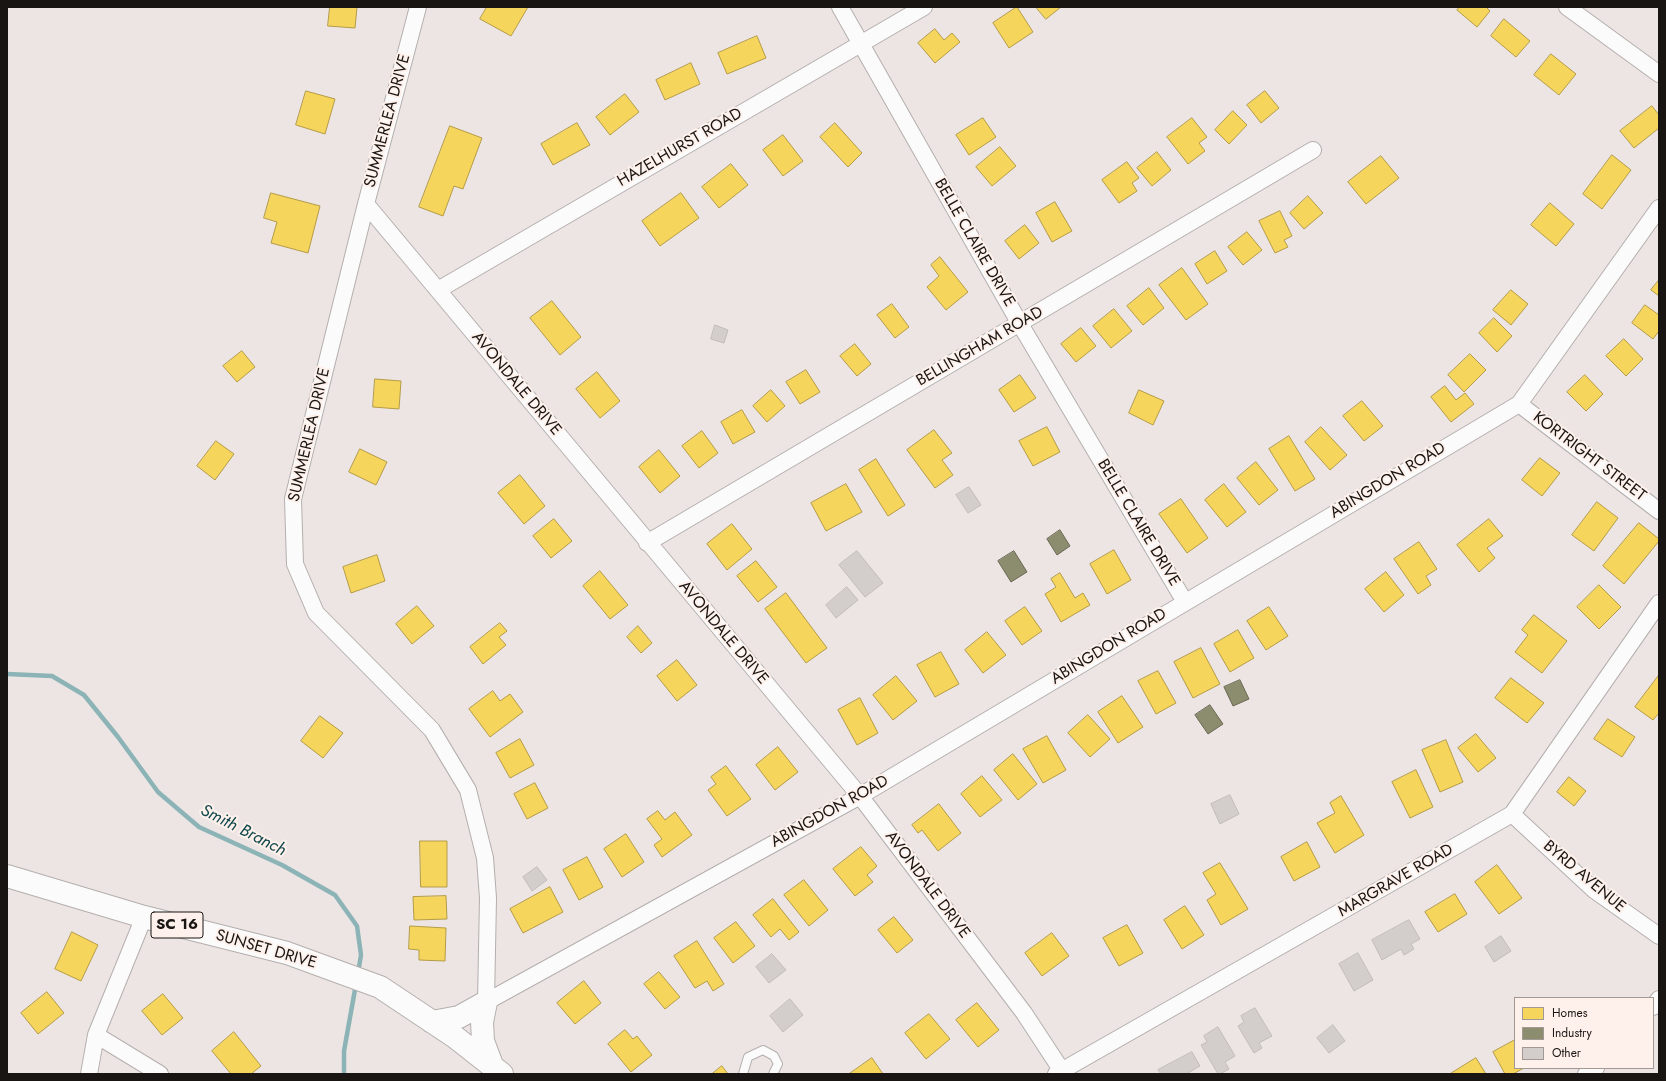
<!DOCTYPE html>
<style>
body{margin:0}
#map{position:relative;width:1666px;height:1081px;overflow:hidden;background:#ece5e3;font-family:Jost,sans-serif}
canvas{display:block}
.frame{position:absolute;inset:0;border:8px solid #191513;pointer-events:none}
.legend{position:absolute;left:1514px;top:997px;width:140px;height:72px;box-sizing:border-box;background:#fef1ec;border:1px solid #a29995;margin:0;padding:5px 7px;list-style:none;font-size:12px;color:#191513}
.legend li{display:flex;align-items:center;gap:8px;height:20px}
.legend b{width:20px;border:1px solid #a29995}
</style>
<div id="map">
<canvas width="1666" height="1081"></canvas>
<div class="frame"></div>
<ul class="legend">
<li><b style="height:11px;background:#f6d55c"></b>Homes</li>
<li><b style="height:11px;background:#8c8c6e"></b>Industry</li>
<li><b style="height:11px;background:#d3cecc"></b>Other</li>
</ul>
</div>
<script>
const c = document.querySelector('canvas').getContext('2d');
c.lineJoin = 'round';
function paint(path, color) { c.fillStyle = color; c.fill(path, 'evenodd'); }
function strokePath(path, color, width, dash) { c.strokeStyle = color; c.lineWidth = width; c.lineCap = dash ? 'butt' : 'round'; c.setLineDash(dash || []); c.stroke(path); }
function write(font, color, halo, rows, align = 'center') {
  c.font = font + ' Jost,sans-serif'; c.lineWidth = 4; c.setLineDash([]); c.textBaseline = 'middle'; c.strokeStyle = halo; c.fillStyle = color; for (const [text, x, y, turn = 0] of rows) {
    c.save(); c.translate(x, y); c.rotate((+turn || 0) * Math.PI / 180); c.textAlign = isNaN(turn) ? turn : align; if (halo) c.strokeText(text, 0, 0); c.fillText(text, 0, 0); c.restore();
  }
}
const homes = new Path2D(`
 M330,7H357L355,28L328,26Z
 M487,7H528L511,36L480,19Z
 M1017,7L1033,32L1009,48L993,23Z
 M1036,7H1061L1046,19Z
 M1460,7H1486L1490,11L1477,27L1457,10Z
 M1504,19L1530,41L1516,57L1491,36Z
 M935,29L944,40L952,33L960,42L935,63L918,43Z
 M757,36L766,58L727,74L718,53Z
 M1551,54L1576,74L1559,95L1534,75Z
 M691,63L700,84L665,100L656,80Z
 M306,91L335,99L325,134L296,125Z
 M1265,91L1279,108L1261,123L1247,105Z
 M625,94L639,112L610,135L596,117Z
 M1652,106L1659,115V128L1634,148L1620,131Z
 M1233,111L1247,125L1229,144L1215,130Z
 M983,118L996,137L969,155L956,135Z
 M1192,118L1207,137L1199,143L1205,151L1188,164L1167,137Z
 M577,123L590,145L553,165L541,144Z
 M835,123L862,153L848,167L820,137Z
 M450,126L482,138L463,189L454,186L443,216L419,207Z
 M783,135L803,161L783,176L763,150Z
 M1000,147L1016,166L992,186L976,167Z
 M1157,152L1171,170L1152,186L1137,168Z
 M1612,155L1631,170L1602,209L1583,194Z
 M1381,156L1399,178L1366,204L1348,182Z
 M1127,162L1139,178L1132,183L1137,191L1119,203L1102,180Z
 M731,164L748,185L719,208L702,187Z
 M271,193L320,206L308,253L271,243L277,222L264,218Z
 M681,193L699,218L660,246L642,221Z
 M1308,196L1323,213L1304,229L1290,213Z
 M1055,202L1072,231L1052,242L1036,213Z
 M1550,203L1574,224L1556,246L1531,225Z
 M1280,211L1292,236L1284,240L1288,247L1275,253L1259,221Z
 M1025,225L1039,243L1019,259L1005,241Z
 M1247,232L1262,250L1243,265L1228,247Z
 M1215,251L1227,271L1207,284L1195,264Z
 M940,257L968,292L946,310L927,287L939,276L931,265Z
 M1182,268L1208,304L1186,320L1159,285Z
 M1659,280V296L1651,290Z
 M1149,288L1164,308L1143,325L1127,306Z
 M1511,290L1528,304L1511,325L1493,310Z
 M552,301L581,337L560,355L530,318Z
 M892,304L909,327L895,338L877,315Z
 M1645,305L1659,315V331L1653,339L1632,323Z
 M1114,309L1132,331L1111,348L1093,326Z
 M1494,318L1512,336L1497,352L1479,333Z
 M1081,328L1096,346L1076,362L1061,344Z
 M1624,339L1643,359L1626,376L1606,356Z
 M855,344L871,364L857,376L840,356Z
 M242,351L255,367L237,382L223,366Z
 M1470,354L1486,370L1464,392L1448,375Z
 M806,370L820,392L800,404L786,382Z
 M597,372L620,401L600,418L576,389Z
 M1020,375L1036,398L1014,412L999,390Z
 M1585,375L1603,394L1586,411L1567,392Z
 M375,379L401,381L399,409L373,407Z
 M1445,386L1456,400L1465,393L1474,404L1451,422L1431,397Z
 M771,390L785,406L767,422L753,406Z
 M1139,390L1164,401L1153,425L1129,413Z
 M1362,401L1383,426L1364,441L1343,416Z
 M742,410L755,432L733,444L721,422Z
 M1047,427L1060,452L1033,466L1019,441Z
 M1321,427L1347,455L1330,470L1305,442Z
 M934,430L952,453L942,460L953,475L935,488L907,450Z
 M702,431L718,453L699,468L682,446Z
 M1289,436L1315,479L1295,491L1269,449Z
 M216,441L234,454L215,480L197,466Z
 M360,449L387,462L376,485L349,472Z
 M659,450L680,476L660,493L639,467Z
 M1540,458L1560,473L1542,496L1522,480Z
 M876,459L905,505L888,516L859,470Z
 M1256,462L1278,490L1259,505L1237,478Z
 M520,475L545,506L524,524L498,493Z
 M846,484L862,512L826,531L811,503Z
 M1224,484L1246,512L1227,527L1205,500Z
 M1181,499L1208,538L1187,553L1159,514Z
 M1597,502L1618,518L1594,551L1572,535Z
 M554,519L572,541L551,558L533,536Z
 M1489,519L1503,536L1487,548L1495,558L1479,572L1457,545Z
 M1639,523L1659,539V541L1624,584L1603,566Z
 M732,524L752,549L727,570L707,544Z
 M1419,542L1437,569L1426,576L1431,585L1418,594L1394,559Z
 M1114,550L1131,580L1107,594L1090,564Z
 M377,555L385,581L351,593L343,567Z
 M756,561L777,587L758,602L737,576Z
 M600,571L628,605L610,619L583,586Z
 M1386,572L1404,595L1384,612L1365,589Z
 M1060,573L1075,598L1083,593L1090,605L1061,622L1045,594L1056,587L1051,579Z
 M1599,585L1621,607L1599,629L1577,607Z
 M786,593L827,648L806,663L765,609Z
 M417,606L434,626L412,644L396,624Z
 M1025,607L1042,631L1022,645L1005,621Z
 M1269,607L1288,636L1266,650L1247,621Z
 M1534,615L1567,641L1542,673L1515,652L1528,635L1522,630Z
 M500,623L507,631L499,637L506,645L483,664L470,647Z
 M638,626L652,643L641,653L627,637Z
 M1238,630L1254,658L1230,672L1214,644Z
 M987,632L1006,655L983,673L965,650Z
 M1201,648L1220,684L1193,698L1174,662Z
 M941,652L959,684L935,697L917,665Z
 M677,660L697,685L677,701L657,676Z
 M1158,671L1176,703L1156,714L1138,681Z
 M1659,675V713L1653,720L1635,707Z
 M896,676L917,701L893,720L873,695Z
 M1511,678L1544,703L1527,723L1495,698Z
 M493,691L500,701L510,694L523,712L490,737L469,709Z
 M1122,696L1143,727L1118,743L1098,712Z
 M860,698L878,733L857,745L838,710Z
 M1088,715L1110,739L1090,757L1068,733Z
 M320,716L343,733L323,758L301,741Z
 M1608,719L1635,737L1622,757L1594,739Z
 M1476,734L1496,758L1478,772L1458,748Z
 M1047,736L1066,770L1043,783L1023,749Z
 M520,739L534,765L510,778L496,753Z
 M1446,740L1463,782L1440,792L1422,750Z
 M778,747L798,772L775,790L756,765Z
 M1013,754L1037,784L1018,800L994,770Z
 M726,766L751,799L727,816L708,790L716,784L711,777Z
 M1416,770L1433,807L1410,818L1392,782Z
 M982,776L1002,800L980,817L961,794Z
 M1569,777L1586,791L1574,806L1557,792Z
 M535,783L548,808L527,819L514,794Z
 M1341,796L1364,835L1335,853L1317,823L1335,813L1330,803Z
 M939,804L961,833L938,851L922,830L918,833L912,825Z
 M658,811L665,820L675,812L692,835L662,857L654,845L662,839L647,819Z
 M626,834L644,862L622,877L604,849Z
 M420,841H447V887H421Z
 M1307,842L1320,867L1294,881L1281,857Z
 M861,847L877,866L867,875L873,882L855,896L833,869Z
 M587,857L603,887L579,900L563,870Z
 M1220,863L1248,909L1221,925L1207,900L1216,894L1203,873Z
 M1497,865L1522,898L1499,914L1475,882Z
 M804,880L828,910L809,926L784,895Z
 M550,887L563,912L523,933L510,909Z
 M1455,894L1467,914L1438,932L1425,912Z
 M446,896L447,919L414,920L413,897Z
 M773,899L799,932L789,940L780,929L771,937L753,915Z
 M1185,906L1204,935L1182,949L1164,920Z
 M894,917L913,940L897,953L878,930Z
 M736,922L755,946L733,963L714,938Z
 M1127,925L1143,953L1119,966L1103,938Z
 M410,926L446,928L445,961L419,960V950L409,949Z
 M72,932L98,945L81,981L55,969Z
 M1052,933L1069,956L1042,976L1025,953Z
 M697,941L724,984L713,991L707,981L695,988L674,956Z
 M659,972L680,997L665,1009L644,984Z
 M584,981L601,1003L575,1024L557,1003Z
 M47,992L64,1013L38,1034L21,1013Z
 M163,994L183,1018L162,1035L142,1011Z
 M977,1003L999,1030L978,1047L956,1020Z
 M929,1014L950,1039L926,1059L905,1033Z
 M625,1030L633,1039L637,1036L652,1055L631,1072L608,1044Z
 M234,1032L261,1066L251,1074H231L212,1051Z
 M1515,1040V1068H1524L1513,1074H1505L1493,1052Z
 M872,1058L883,1074H849Z
 M1476,1058L1486,1074H1450Z
 M722,1066L728,1074H712Z`);
const industry = new Path2D(`
 M1060,530L1070,546L1057,555L1047,539Z
 M1014,551L1027,572L1011,582L998,561Z
 M1240,680L1249,699L1233,706L1224,687Z
 M1210,705L1223,724L1208,734L1195,715Z`);
const stream = new Path2D(`
 M7,674L52,676L84,695L118,737L158,792L199,827L282,865L335,895L357,926L361,955L358,973
 M344,1074V1051L356,984`);
const building = new Path2D(`
 M715,325L728,330L724,343L711,339Z
 M969,487L981,505L968,513L956,495Z
 M857,551L883,583L865,597L839,565Z
 M847,587L858,600L836,618L826,605Z
 M1230,795L1239,814L1220,824L1211,804Z
 M537,867L547,880L532,891L523,877Z
 M1409,920L1420,939L1411,944L1414,949L1404,955L1401,949L1382,960L1372,940Z
 M1501,936L1511,951L1494,962L1485,947Z
 M1358,953L1373,980L1354,991L1339,964Z
 M772,954L786,970L769,983L756,967Z
 M790,999L803,1015L783,1032L770,1016Z
 M1255,1008L1272,1036L1259,1043L1262,1048L1254,1053L1238,1026L1244,1022L1241,1016Z
 M1333,1025L1345,1041L1329,1053L1317,1038Z
 M1218,1027L1235,1056L1225,1062L1229,1069L1220,1074H1218L1201,1045L1207,1042L1204,1036Z
 M1192,1052L1200,1066L1188,1073V1074H1161L1158,1070Z`);
const lane = new Path2D(`
 M743,1074L748,1057L763,1050L774,1056L778,1064L773,1074`);
const street = new Path2D(`
 M418,7L366,204L293,499L295,564L316,613L432,730L468,790L485,858L488,898L486,1002L860,796L1519,404L1659,208
 M840,7L1020,324L1185,602
 M1567,7L1659,74
 M366,204L860,796L1024,1013L1064,1074
 M438,290L924,7
 M1519,404L1659,511
 M647,543L1313,150
 M1512,814L1594,890L1659,936
 M1653,1007L1659,999
 M96,1035L160,1074
 M89,1074L96,1035L144,917
 M1056,1074L1512,814L1659,603
 M1586,1074L1596,1068`);
const primary = new Path2D(`
 M7,876L144,917L287,953L380,987L455,1037L502,1074
 M486,1002L482,1022L483,1041L492,1065
 M432,1022L459,1017L486,1002`);
const shields = [
 [177,925,52]
];
const shieldNames = [
 ["SC 16",177,925]
];
const streetNames = [
 ["SUMMERLEA DRIVE",388,121,-75],
 ["HAZELHURST ROAD",680,148,-30],
 ["BELLE CLAIRE DRIVE",974,243,60],
 ["BELLINGHAM ROAD",980,347,-30],
 ["AVONDALE DRIVE",516,384,50],
 ["SUMMERLEA DRIVE",310,435,-77],
 ["KORTRIGHT STREET",1589,457,37],
 ["ABINGDON ROAD",1388,481,-31],
 ["BELLE CLAIRE DRIVE",1138,523,59],
 ["AVONDALE DRIVE",723,633,50],
 ["ABINGDON ROAD",1109,647,-31],
 ["ABINGDON ROAD",830,812,-29],
 ["BYRD AVENUE",1584,877,40],
 ["MARGRAVE ROAD",1396,881,-30],
 ["AVONDALE DRIVE",927,885,53],
 ["SUNSET DRIVE",266,950,16]
];
const waterNames = [
 ["Smith Branch",243,831,27]
];
paint(homes, '#f6d55c');
strokePath(homes, '#b49b46', 1);
paint(industry, '#8c8c6e');
strokePath(industry, '#6a6853', 1);
strokePath(stream, '#8cb4b7', 4.5);
paint(building, '#d3cecc');
strokePath(building, '#c1bbb9', 1);
strokePath(lane, '#b4afad', 10);
strokePath(street, '#b4afad', 18);
strokePath(primary, '#b4afad', 24);
strokePath(lane, '#fcfbfb', 8);
strokePath(street, '#fcfbfb', 16);
strokePath(primary, '#fcfbfb', 22);
for (const [x, y, w] of shields) { const box = new Path2D(); box.roundRect(x - w / 2, y - 13, w, 26, 3); c.fillStyle = '#fef1ec'; c.fill(box); strokePath(box, '#191513', 1); }
write('bold 15px', '#191513', null, shieldNames);
write('16px', '#191513', '#fef1ec', streetNames);
write('italic 17px', '#0f474b', '#fef1ec', waterNames);
</script>
